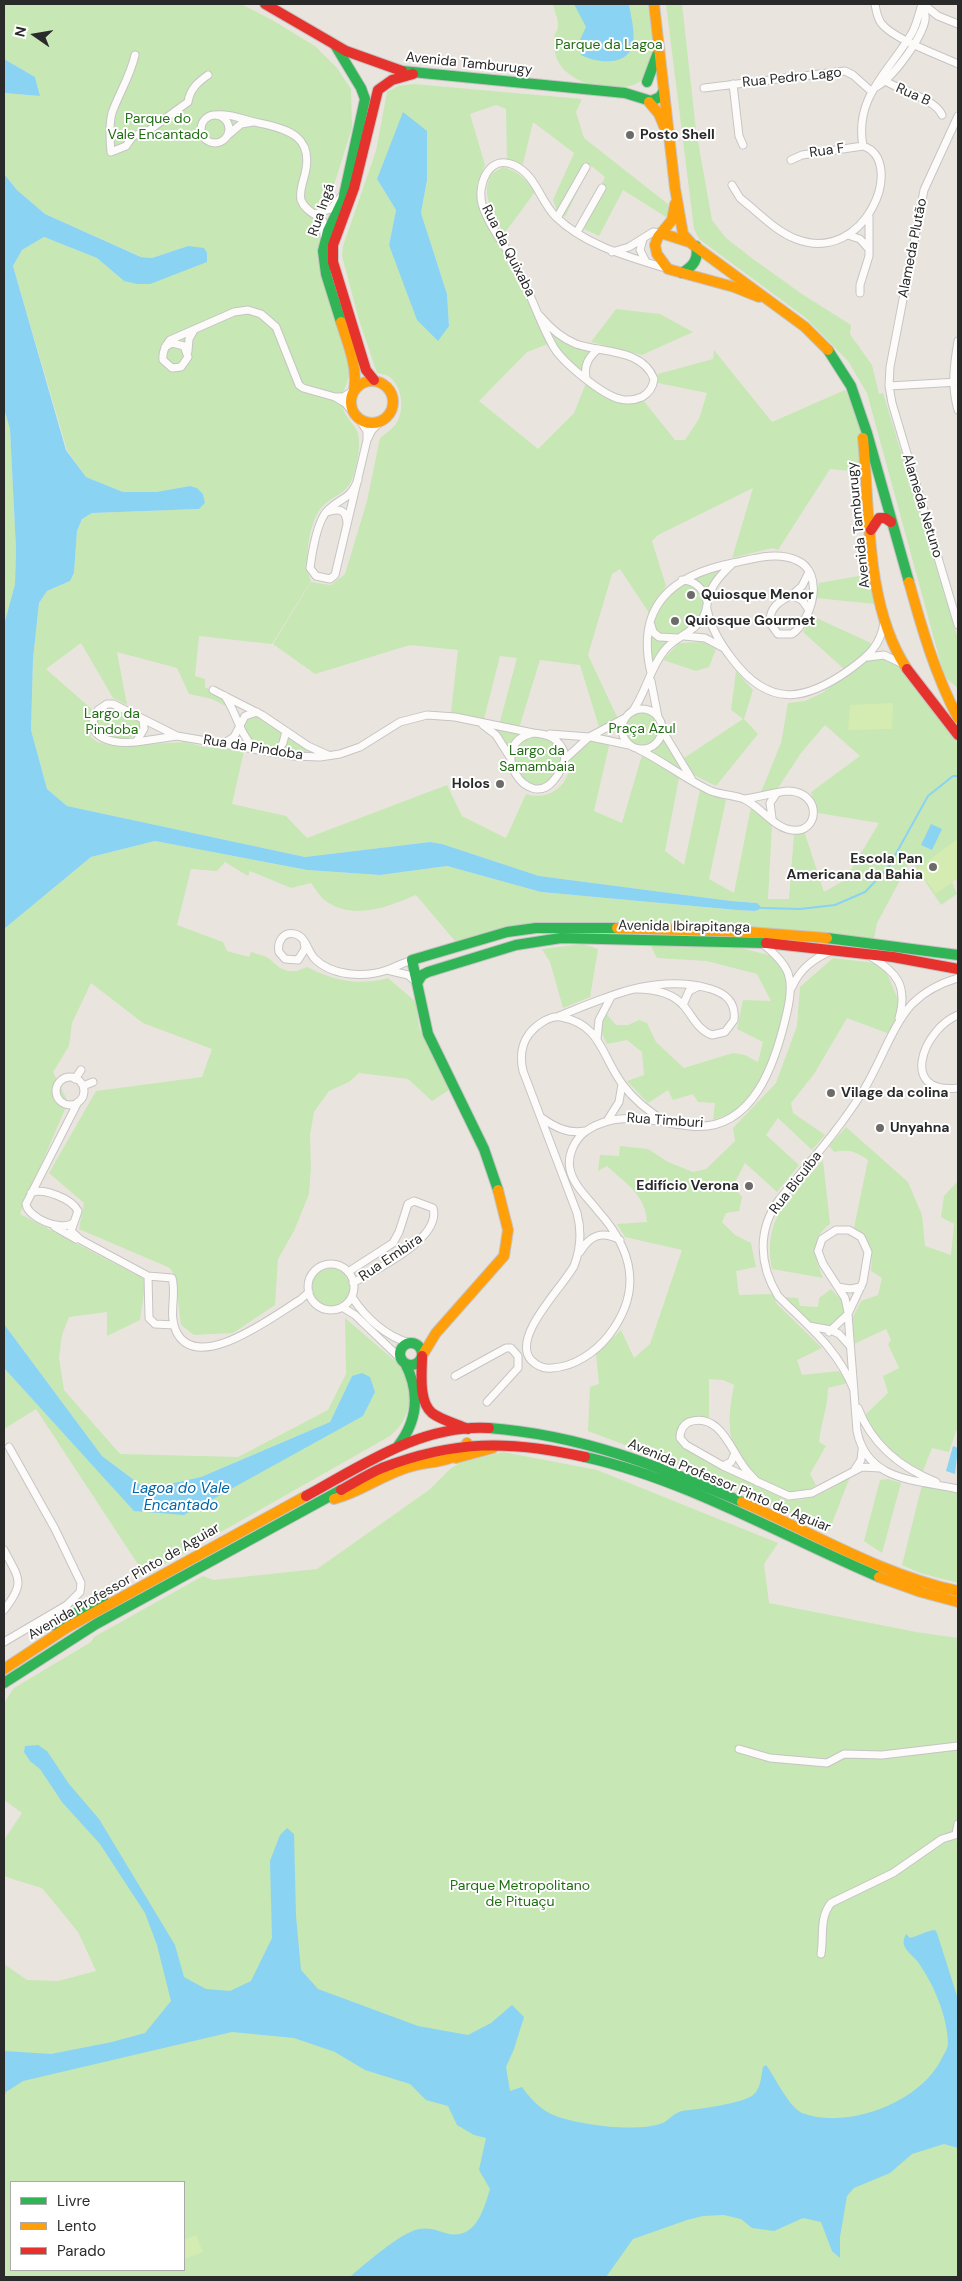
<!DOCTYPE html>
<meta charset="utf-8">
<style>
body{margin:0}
#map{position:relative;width:962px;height:2281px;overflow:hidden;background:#e9e5de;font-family:"DM Sans",sans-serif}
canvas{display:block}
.frame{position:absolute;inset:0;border:5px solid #2a2a2a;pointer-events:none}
.legend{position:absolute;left:10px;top:2181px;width:175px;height:90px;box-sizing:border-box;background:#fff;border:1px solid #aaa;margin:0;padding:6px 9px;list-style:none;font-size:15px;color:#2a2a2a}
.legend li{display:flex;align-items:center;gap:10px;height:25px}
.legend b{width:25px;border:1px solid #aaa}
.north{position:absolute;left:10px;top:10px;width:50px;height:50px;-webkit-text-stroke:4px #fff;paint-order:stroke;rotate:283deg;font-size:14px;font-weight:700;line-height:20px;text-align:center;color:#2a2a2a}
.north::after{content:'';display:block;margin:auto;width:18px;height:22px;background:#2a2a2a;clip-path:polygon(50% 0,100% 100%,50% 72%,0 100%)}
</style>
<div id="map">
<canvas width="962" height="2281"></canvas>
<div class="frame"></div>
<ul class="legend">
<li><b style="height:6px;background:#30b455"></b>Livre</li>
<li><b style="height:6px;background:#ff9f0a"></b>Lento</li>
<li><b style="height:6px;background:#e5322d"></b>Parado</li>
</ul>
<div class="north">N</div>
</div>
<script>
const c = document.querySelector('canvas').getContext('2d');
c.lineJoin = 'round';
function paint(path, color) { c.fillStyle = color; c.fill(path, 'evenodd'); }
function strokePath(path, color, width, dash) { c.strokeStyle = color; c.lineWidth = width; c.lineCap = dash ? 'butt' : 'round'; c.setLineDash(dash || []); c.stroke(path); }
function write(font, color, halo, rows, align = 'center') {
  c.font = font + ' "DM Sans",sans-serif'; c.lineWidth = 4; c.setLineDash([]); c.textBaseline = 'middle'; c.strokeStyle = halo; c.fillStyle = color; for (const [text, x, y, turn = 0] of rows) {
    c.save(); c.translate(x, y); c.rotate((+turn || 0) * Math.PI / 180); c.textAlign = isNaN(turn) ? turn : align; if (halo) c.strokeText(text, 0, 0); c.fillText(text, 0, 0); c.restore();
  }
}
const green = new Path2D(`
 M4,4H241L272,20L315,46L337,68L351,89L352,128L320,229L319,253L349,366C351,380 342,389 342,402C342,413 351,421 356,429C362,439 358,459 355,470C349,496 336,492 321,508C309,522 303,564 311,581L272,644L199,636L195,676L205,679V687L221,697L226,706L212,699L189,694L177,668L117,652L127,705L113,698L81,643L46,669L95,712L92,722L91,737L97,742L113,746L186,742L204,747L244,751L232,804L286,816L307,838L447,785L462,816L506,838L526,794C550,802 572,783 570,759L591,740L609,746L594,811L622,823L642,755L679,778L665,851L684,865L700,790L726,800L709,879L734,893L751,807L772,824L768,899H789L794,834L804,831L824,892L845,880L879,823L818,813L811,792L860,756L825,725L801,753L778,788L761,792L781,743L788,703L805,701L822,693L865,661L877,658H885L900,666L958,744V878L952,882L957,894L941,905L911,860L877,923L874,939L508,930L455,941L416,895C387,907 352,922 323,899C319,895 315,888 311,883L291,888L250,871L248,876L225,862L217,871L191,869L177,925L223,942L227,951L249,957L251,952L267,957L280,968L288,971H297L307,967C334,981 359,986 388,978L416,1002L419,1027L449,1090L432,1101L408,1079L359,1073L349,1082L329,1091L314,1112L310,1135L311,1168L309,1194L294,1231L278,1259L275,1305L233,1333L194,1335L181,1325L175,1276L170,1268L79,1229L84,1203L49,1173L96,1091L202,1077L212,1049L143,1023L91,983L72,1023L69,1046L53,1072L68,1102L20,1214L146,1280L140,1320L107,1336V1312L69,1317L62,1335L59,1358L64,1390L120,1454L238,1457L328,1410L346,1374L345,1318L401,1366C417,1388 411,1420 390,1436L145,1575L36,1409L4,1429V1368L134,1510L363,1416L352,1376L330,1422L201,1477L146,1489L102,1456L4,1324V929L91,857L155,841L307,870L380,875L447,866L541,892L737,910L755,911L757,903L731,901L539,876L442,844L430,842L305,857L67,806L47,789L31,730L33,659L39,603L47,591L70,581L74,573L77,531L82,519L92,513L199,509L205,503L203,494L197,488L190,486L156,492H123L86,477L67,450L13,266L22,250L44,237L97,258L124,281L188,246L152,258L142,257L45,214L17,190L4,174V93L40,96L35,77L4,59Z
 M553,4H648C649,19 655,52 652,65C642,101 578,90 561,66C555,58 553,47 554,37C555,33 558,30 558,26C559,20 554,10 553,4Z
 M666,4H682L696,130L712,220L726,238L753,259L802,294L851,325L850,334L872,365L879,394L883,393L958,639V688L947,679L942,668L867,393L848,361L806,318L699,239L694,229Z
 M414,84L582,99L576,112L584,138L668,204L669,210L666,217L623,190L599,236L582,228L605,177L590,165L565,217L557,211L553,200L574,153L533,122L523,164L507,160L506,109L496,105L470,114L485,165L477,184L479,201L548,344L527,352L479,401L538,449L574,413L586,383C606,395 618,408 643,400L675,440H685L699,419L707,393L658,383V374L713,359L714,350L772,422L845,390L863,427L861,472L830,469L778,550L772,548L732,558L753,488L658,535L652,541L666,586L649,613L620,569L612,574L588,655L618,719L599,727L580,665L540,660L519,728L499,725L517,658L500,656L483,723L451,712L458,650L410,645L315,674L273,644L311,582L331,585L345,574L367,501L380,438C386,433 393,429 397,422C405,410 402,384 388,376C385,374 380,374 377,373L359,320L342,256L343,246L376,151L387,92L398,86ZM404,112L427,180L421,213L447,294L449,325L438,340L389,245L396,210L377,179Z
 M503,167C518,171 526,179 535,192L504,234C494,214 480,196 491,174Z
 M616,309L660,314L693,332L642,355L591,342Z
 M547,328L593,351C584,356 582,364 583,373L560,351Z
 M4,409L10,429L16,549L15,584L4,625Z
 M725,568L708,589L693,578Z
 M876,573L885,605L816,598L819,583Z
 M690,584L699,590L704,600L699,620L682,634L660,635C643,619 670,583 690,584Z
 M812,616L871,643L870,650L845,670L803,632Z
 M650,633L655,638L670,641L652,667Z
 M703,642L716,649L709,667L696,671L663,660L679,643Z
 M736,671L753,690L744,719L758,734L716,786L694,775L684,758L743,719L731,710Z
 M110,708H115L139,720L141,728C132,743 111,742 98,730L97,717L104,709Z
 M625 729a17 17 0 1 1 34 0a17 17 0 1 1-34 0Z
 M247,716H258L322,754C306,754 265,754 254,743C250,740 247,734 244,730Z
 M492,729L521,734L508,748Z
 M535,736C556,738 568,754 556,773C530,813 490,745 535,736Z
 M663,739L683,771L650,751L658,747Z
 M583,944L598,949L590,997L563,1008L550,962L542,949Z
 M650,944L741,948L772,956L791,982L772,1063L755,1091L734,1112L713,1120L715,1103L698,1102L693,1094L673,1100L668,1090L648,1103L627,1081L644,1075L642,1052L627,1040L607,1044C602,1034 596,1022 605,1012L616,1025H628L639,1020L647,1023L656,1042L684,1068L733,1053L745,1055L758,1062L763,1042L737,1029L743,1000L771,1001L757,974L707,961L657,958Z
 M833,958L883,964L900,1004L892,1035L847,1018L814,1074L791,1103L793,1113L825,1135L812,1150L778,1118L766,1135L799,1165L777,1192L745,1163L733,1186L742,1197L739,1211L726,1213L722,1222L735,1235L751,1243L756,1267L736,1271L739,1295L772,1294L777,1304L822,1348L797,1360L802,1375L839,1371L848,1383L828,1388C828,1407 821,1422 819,1442L826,1446L810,1474L816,1485C788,1505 766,1482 740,1468C728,1432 727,1422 734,1385L723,1380L709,1379V1421L692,1420L678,1432L680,1445L687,1450L786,1500C813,1502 828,1490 850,1477L829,1531L705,1475L588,1431L590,1387L599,1384L596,1354L621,1330L634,1358L650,1344L682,1250L625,1237L617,1224L647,1222C646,1195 625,1183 607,1166L598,1171L600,1155L619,1156L620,1146L648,1149L668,1162L693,1172L706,1169L735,1141L733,1128L776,1083L797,1026L800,987Z
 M846,1127L908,1182L922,1215L925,1246L951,1255L954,1224L941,1217L944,1196L958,1181V1431H956L949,1452L932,1448L923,1471C897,1457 879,1442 865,1415L888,1393L883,1376L899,1368L888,1344L891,1340L886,1329L854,1344L848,1327L861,1301L878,1295L882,1278L871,1271C873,1252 871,1240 854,1228L868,1160C857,1152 848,1149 834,1152L829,1146Z
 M823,1160L830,1224C809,1239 815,1257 823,1278L772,1269C762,1217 791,1196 823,1160Z
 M312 1287a19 19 0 1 1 38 0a19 19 0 1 1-38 0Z
 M831,1289C835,1294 842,1299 843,1305C848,1323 827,1332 812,1325C802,1321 792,1306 785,1297L798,1298L800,1306L818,1307L819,1298Z
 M503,1452L597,1470L778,1543L764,1564L769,1603L916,1632L958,1638V2277H4V1964L27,1980L58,1981L96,1971L78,1932L42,1888L12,1879L5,1876L4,1872V1840L22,1813L4,1800V1703L14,1688L91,1642L94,1637L203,1576L214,1580L317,1569L429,1490L450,1469L460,1463ZM11,2182H184V2270H11Z
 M888,1479L901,1483L882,1553L864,1541L880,1480Z
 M922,1485L958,1493V1583L920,1573L902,1565Z`);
const pitch = new Path2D(`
 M893,703L892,729L848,730L850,705Z
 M956,840L958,842V878L936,894L917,869Z
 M196,2235L203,2252L184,2259V2240Z`);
const water = new Path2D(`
 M574,4H629C631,17 635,31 633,44C628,67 596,63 581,55L579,42L586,27Z
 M4,59L35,77L40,96L4,93Z
 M403,112L427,131V180L421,213L447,294L449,326L438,341L417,320L389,245L396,210L377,179Z
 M4,174L17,190L45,214L141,257L152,258L188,246L204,248L207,253V262L150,284H137L124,281L97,258L44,237L22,250L13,266L66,450L86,477L123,492H156L190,486L197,488L203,494L205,503L199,509L92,513L82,519L77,531L74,573L70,581L47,591L39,603L33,659L31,730L47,789L67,806L305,857L430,842L442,844L539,876L731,901L757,903L762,908L755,911L737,910L541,892L447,866L380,875L307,870L155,841L91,857L4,929V625L15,584L16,549L10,429L4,409Z
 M931,824L942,829L932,850L921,845Z
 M4,1324L102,1456L146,1489L201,1477L330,1422L352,1376L362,1373L370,1377L375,1392L363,1416L184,1515L134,1511L4,1368Z
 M953,1446L958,1448L955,1474L946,1471Z
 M38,1745L47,1751L69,1784L99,1819L175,1945L184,1977L206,1989L230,1991L251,1981L272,1938L270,1861L280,1835L287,1828L294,1834L296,1916L301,1970L318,1989L418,2026L468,2035L491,2023L512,2005L524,2017L514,2049L506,2067L510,2091L522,2087C529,2097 538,2107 549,2113C573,2125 638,2133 663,2123C670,2119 674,2113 682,2111C699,2109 741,2104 753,2095C761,2089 761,2076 763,2067L766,2065C775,2077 789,2107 802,2113C847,2130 919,2103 941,2060C943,2055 948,2049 948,2043C947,2015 934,1985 918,1962C914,1957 906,1951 904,1945C903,1941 904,1938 906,1934L910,1938C919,1936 925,1931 935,1930L937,1933L958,1999V2148L944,2144L912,2154L890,2173L854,2188L847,2196L840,2237V2258L832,2251L821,2222L803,2218L774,2231L752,2228L741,2219L724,2215L703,2216L687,2220L633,2239L606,2277H350C365,2264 400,2233 419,2229C430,2227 438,2231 449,2234C476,2239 484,2209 490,2189L479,2170L486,2138L474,2135L457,2125L448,2106L426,2100L410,2084L365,2070L335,2052L294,2038L232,2032L23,2081L6,2092L4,2097V2051L51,2054L112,2042L145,2033L171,2001L157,1945L145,1913L100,1844L62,1802L40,1769L30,1761L24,1752L25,1746Z`);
const stream = new Path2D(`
 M762,908L800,909L835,905L865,892L888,868L928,796L953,776H958`);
const street = new Path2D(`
 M875,4C876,10 877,17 881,23C893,39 939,55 958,64
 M923,4L938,16L958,24
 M135,55C130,77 119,93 112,113C109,124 110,141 111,152L126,146L133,136L148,131L188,102C190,89 198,82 208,75
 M882,79C899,91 935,98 942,115
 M733,84L739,136L743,145
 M876,87C892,79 922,38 925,20C926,14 924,9 922,4
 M704,88L845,71L853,75L872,92
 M214,115C230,113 244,120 259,123C289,129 314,137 305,174C303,182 299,191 301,200C305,211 316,214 323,221L324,236
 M201 129a14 14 0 1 1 28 0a14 14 0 1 1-28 0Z
 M958,116L924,190L890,367L889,386L892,403L958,625
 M228,135L241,124L253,122
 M791,160L802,155L863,146
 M732,185L740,198L746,203C761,215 777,232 796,239C866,266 907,160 863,146C854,97 889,72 912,33C917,24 919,13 922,4
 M314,214L331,209L340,198
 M557,218L586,167
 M577,232L602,188
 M848,235L860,239L868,248
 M643,239L640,250L646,262
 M612,252L629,247L653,232L661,233
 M860,293V285L869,256V217
 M540,316C550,328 561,338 576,344C601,353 642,348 654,379C653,387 649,393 642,397C635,400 627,401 620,399C602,395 562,362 553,346C539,321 530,292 517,267C506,246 489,227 482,204C477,184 489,154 514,165C536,175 540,201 556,217C586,246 630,257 668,269
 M958,341C954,365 951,386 958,410
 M165,347L172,343L184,346L188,357L181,367L172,368L163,360C162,352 165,346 170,340L234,312L248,310L261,314L276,327L299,385L303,388L335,397L345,403L352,411
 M188,351L189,339L194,330
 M586,378C584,365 588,358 598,349
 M889,386L958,382
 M335,397H343L353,391
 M359,419L367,431V438
 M358,480C349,501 344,495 329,509C317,519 312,553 310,568L316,576L330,579L335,575L367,440L372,430L380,422
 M327,512C339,508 346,509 347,523
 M682,580C696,581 703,588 707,601
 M792,595L802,586L809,572
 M707,609C711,629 721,645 733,660C769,707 804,702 849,670C867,657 881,646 884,622
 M651,625L653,632L659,637L678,638
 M684,636L705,638L722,647
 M868,657L884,655L903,664
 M651,673C635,606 672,575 733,563C752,559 777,551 796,560C826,572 812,620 792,634H778L770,623C769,608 779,601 792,595L802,600L809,610
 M651,681L658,717
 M213,690L262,715L308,746L328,755
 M225,696C237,714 240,735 255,749
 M622 729a20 20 0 1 1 40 0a20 20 0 1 1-40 0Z
 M632,712C646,693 649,670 664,651C674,637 692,634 702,619C708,611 706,602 710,593C714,581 724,572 733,563
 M143,720L144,729L136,742C115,744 80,739 98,710L107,704H113L175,735
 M483,725L496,735L510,757
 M662,730L691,778
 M533,733C548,734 560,738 565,755C565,763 560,773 554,780C528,813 484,745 533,733Z
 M550,734L589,737
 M591,737L629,745
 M136,742L177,736L294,756L320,757L340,754L360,747L400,722L427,715L455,717L533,733
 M223,744L234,737L245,716L257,712
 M638,749C663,761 685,779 711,791C721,795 734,795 744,799C761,807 774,828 792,830C819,834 823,793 789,791C778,791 757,798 744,799
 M276,753L283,743L286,731
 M565,759L589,737L625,718
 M772,818L770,803L776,794
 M304,941L305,949L298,960L285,959L279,952C277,942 283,931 295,934C306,937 307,950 314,958C331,976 364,978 387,970C395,967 403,963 412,960
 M870,956C897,972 908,986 899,1018
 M387,970L408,975L417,983
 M792,987C800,969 813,959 831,951
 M683,1005L689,991L699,986
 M958,1015C923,1029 898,1095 958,1088
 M559,1016C609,996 657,973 711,989C727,994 736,1003 734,1020L725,1032L712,1035C698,1030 693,1017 684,1006C672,992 653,989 636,989
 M597,1039L599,1020L611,997
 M56 1091a14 14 0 1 1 28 0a14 14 0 1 1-28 0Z
 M75,1079L81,1070
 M83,1086L93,1082
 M542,1118C556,1128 569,1134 585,1131
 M607,1121L619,1102L622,1084
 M666,1122C649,1112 635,1101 623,1085C601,1056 602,1025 561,1017C550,1015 536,1025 529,1034C521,1045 520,1058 523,1071L577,1213C582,1232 581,1248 574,1266C562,1288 511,1337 531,1360C537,1366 544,1369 552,1368C574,1367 596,1352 609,1335C643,1291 633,1250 598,1211C588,1198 573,1185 570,1169C567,1155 575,1139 586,1131C619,1109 654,1122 690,1126C754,1133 776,1061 787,1012C795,978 790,966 763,944
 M31,1193C43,1187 72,1199 78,1211L71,1231L81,1240L148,1276L172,1278C177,1295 168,1314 176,1331C197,1376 276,1314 300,1300L309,1292
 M73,1223C61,1232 28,1218 26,1204L78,1102
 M55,1227L76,1239
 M580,1252C590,1235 602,1230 620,1240
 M308 1287a23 23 0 1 1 46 0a23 23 0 1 1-46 0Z
 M348,1272L393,1243L399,1232L408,1204L414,1201L433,1208C442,1239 375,1270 353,1283
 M148,1276L149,1318L155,1324L174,1325
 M838,1287L850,1289L861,1287
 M352,1297C365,1317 386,1337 410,1343
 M342,1307L355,1315L403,1361
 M848,1312L845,1298L823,1264L818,1251L822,1239L836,1230H849L861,1237L868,1252L863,1282L848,1314L857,1431C867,1482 918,1480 958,1489
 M809,1326L831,1330L848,1314
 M829,1332L831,1330L839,1334L850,1346
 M455,1376L506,1348H511L518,1356V1368L487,1402
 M854,1390C837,1348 809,1327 778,1296C759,1265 757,1230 779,1200C808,1164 839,1130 863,1091C880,1064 892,1026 912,1004C925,991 941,983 958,978
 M858,1408C872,1445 900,1467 936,1482
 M723,1466L731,1462L735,1453
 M855,1469L861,1460L862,1450
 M757,1482C752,1476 746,1471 742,1464C730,1447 718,1412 689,1422C683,1425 680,1431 680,1438L686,1445L723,1466L789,1496L812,1493L862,1467L880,1468
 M4,1550C19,1579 26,1582 4,1610
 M4,1642L67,1605L80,1592L81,1583L55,1529L9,1447
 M739,1749L770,1758L827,1763L844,1754L882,1755L958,1746
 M956,1834L958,1824
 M821,1954C824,1936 819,1918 831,1903L893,1873L942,1839L958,1834`);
const fast = new Path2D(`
 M335,45L361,88L365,99L343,200L328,231L323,251L326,274L341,322
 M402,71L625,93L651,101L660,97L663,92
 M647,82L657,55
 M682,273C693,266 699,260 696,246
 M828,350L851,386L867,433L909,582
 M827,938L958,955
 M417,983L422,975L428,972L516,945L561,938L766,943
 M498,1190L484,1149L428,1034L412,960L507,932L536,928H617
 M400 1354a11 11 0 1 1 22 0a11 11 0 1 1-22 0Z
 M489,1428C581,1435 659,1466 742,1502
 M398,1446C418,1420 420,1392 405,1363
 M585,1457C688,1480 782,1536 879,1577
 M55,1626L81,1610L104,1601
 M4,1683L96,1624L341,1490`);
const slow = new Path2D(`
 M654,4L675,188L683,234L692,244L805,327L828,350
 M649,102L659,114L664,126
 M675,204L672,220L658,237L655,245L657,254L668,269L734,287L759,297
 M661,233L689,242
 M341,322C348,345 358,366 354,390
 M351 402a21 21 0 1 1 42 0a21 21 0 1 1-42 0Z
 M863,438C870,511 865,606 907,669
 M909,582C922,629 935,674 958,718
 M617,928L748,932L827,938
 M422,1356L436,1333L504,1256L508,1230L498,1190
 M456,1458L493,1448
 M334,1499C361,1492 382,1475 409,1467C429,1460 456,1465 467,1443
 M742,1502C813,1533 882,1575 958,1591
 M879,1577L921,1592L958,1602
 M4,1669L68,1627L306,1496`);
const jam = new Path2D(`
 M265,4L346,51L402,71
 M374,380L366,370L333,262V245L354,188L378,90L392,80L413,74
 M871,530L879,518H885L891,522
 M907,669L958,735
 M766,943L893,957L958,969
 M422,1356C422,1372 418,1401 432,1413C441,1420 457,1424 468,1429
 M341,1490C354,1483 368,1474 382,1468C454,1440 510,1440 585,1457
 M306,1496C363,1465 422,1424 489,1428`);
const markers = [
 [630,135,5,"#6d6b69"],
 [691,595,5,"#6d6b69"],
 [675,621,5,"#6d6b69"],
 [500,784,5,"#6d6b69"],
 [933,867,5,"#6d6b69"],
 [831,1093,5,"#6d6b69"],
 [880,1128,5,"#6d6b69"],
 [749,1186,5,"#6d6b69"]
];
const parkNames = [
 ["Parque da Lagoa",609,45],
 ["Parque do",158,119],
 ["Vale Encantado",158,135],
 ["Largo da",112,714],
 ["Pindoba",112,730],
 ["Praça Azul",642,729],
 ["Largo da",537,751],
 ["Samambaia",537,767],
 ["Parque Metropolitano",520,1886],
 ["de Pituaçu",520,1902]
];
const streetNames = [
 ["Avenida Tamburugy",469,64,6],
 ["Rua Pedro Lago",792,78,-6],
 ["Rua B",913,95,24],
 ["Rua F",827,151,-8],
 ["Rua Ingá",322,210,-71],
 ["Alameda Plutão",913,248,-79],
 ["Rua da Quixaba",508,251,63],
 ["Alameda Netuno",922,506,73],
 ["Avenida Tamburugy",859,525,-96],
 ["Rua da Pindoba",253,748,9],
 ["Avenida Ibirapitanga",684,927,1],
 ["Rua Timburi",665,1121,4],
 ["Rua Bicuíba",796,1183,-52],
 ["Rua Embira",391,1258,-34],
 ["Avenida Professor Pinto de Aguiar",729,1486,23],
 ["Avenida Professor Pinto de Aguiar",124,1582,-30]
];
const poiNames = [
 ["Posto Shell",640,135],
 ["Quiosque Menor",701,595],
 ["Quiosque Gourmet",685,621],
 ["Holos",490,784,"right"],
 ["Escola Pan",923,859,"right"],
 ["Americana da Bahia",923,875,"right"],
 ["Vilage da colina",841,1093],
 ["Unyahna",890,1128],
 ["Edifício Verona",739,1186,"right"]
];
const waterNames = [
 ["Lagoa do Vale",181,1489],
 ["Encantado",181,1506]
];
paint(green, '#c7e7b4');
paint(pitch, '#d4ecb1');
paint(water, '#8bd3f2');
strokePath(stream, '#8bd3f2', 2);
strokePath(street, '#c6c4c4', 9);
strokePath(fast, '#c6c4c4', 12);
strokePath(slow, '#c6c4c4', 12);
strokePath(jam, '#c6c4c4', 12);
strokePath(street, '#fcfbfa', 7);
strokePath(fast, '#30b455', 10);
strokePath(slow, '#ff9f0a', 10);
strokePath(jam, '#e5322d', 10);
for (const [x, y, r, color] of markers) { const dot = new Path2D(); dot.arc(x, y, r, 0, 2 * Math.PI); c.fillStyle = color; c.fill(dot); strokePath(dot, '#fff', 2); }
write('14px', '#216e13', '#fff', parkNames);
write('14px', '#2a2a2a', '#fff', streetNames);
write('bold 14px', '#2a2a2a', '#fff', poiNames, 'left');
write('italic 15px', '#0166a7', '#fff', waterNames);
</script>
